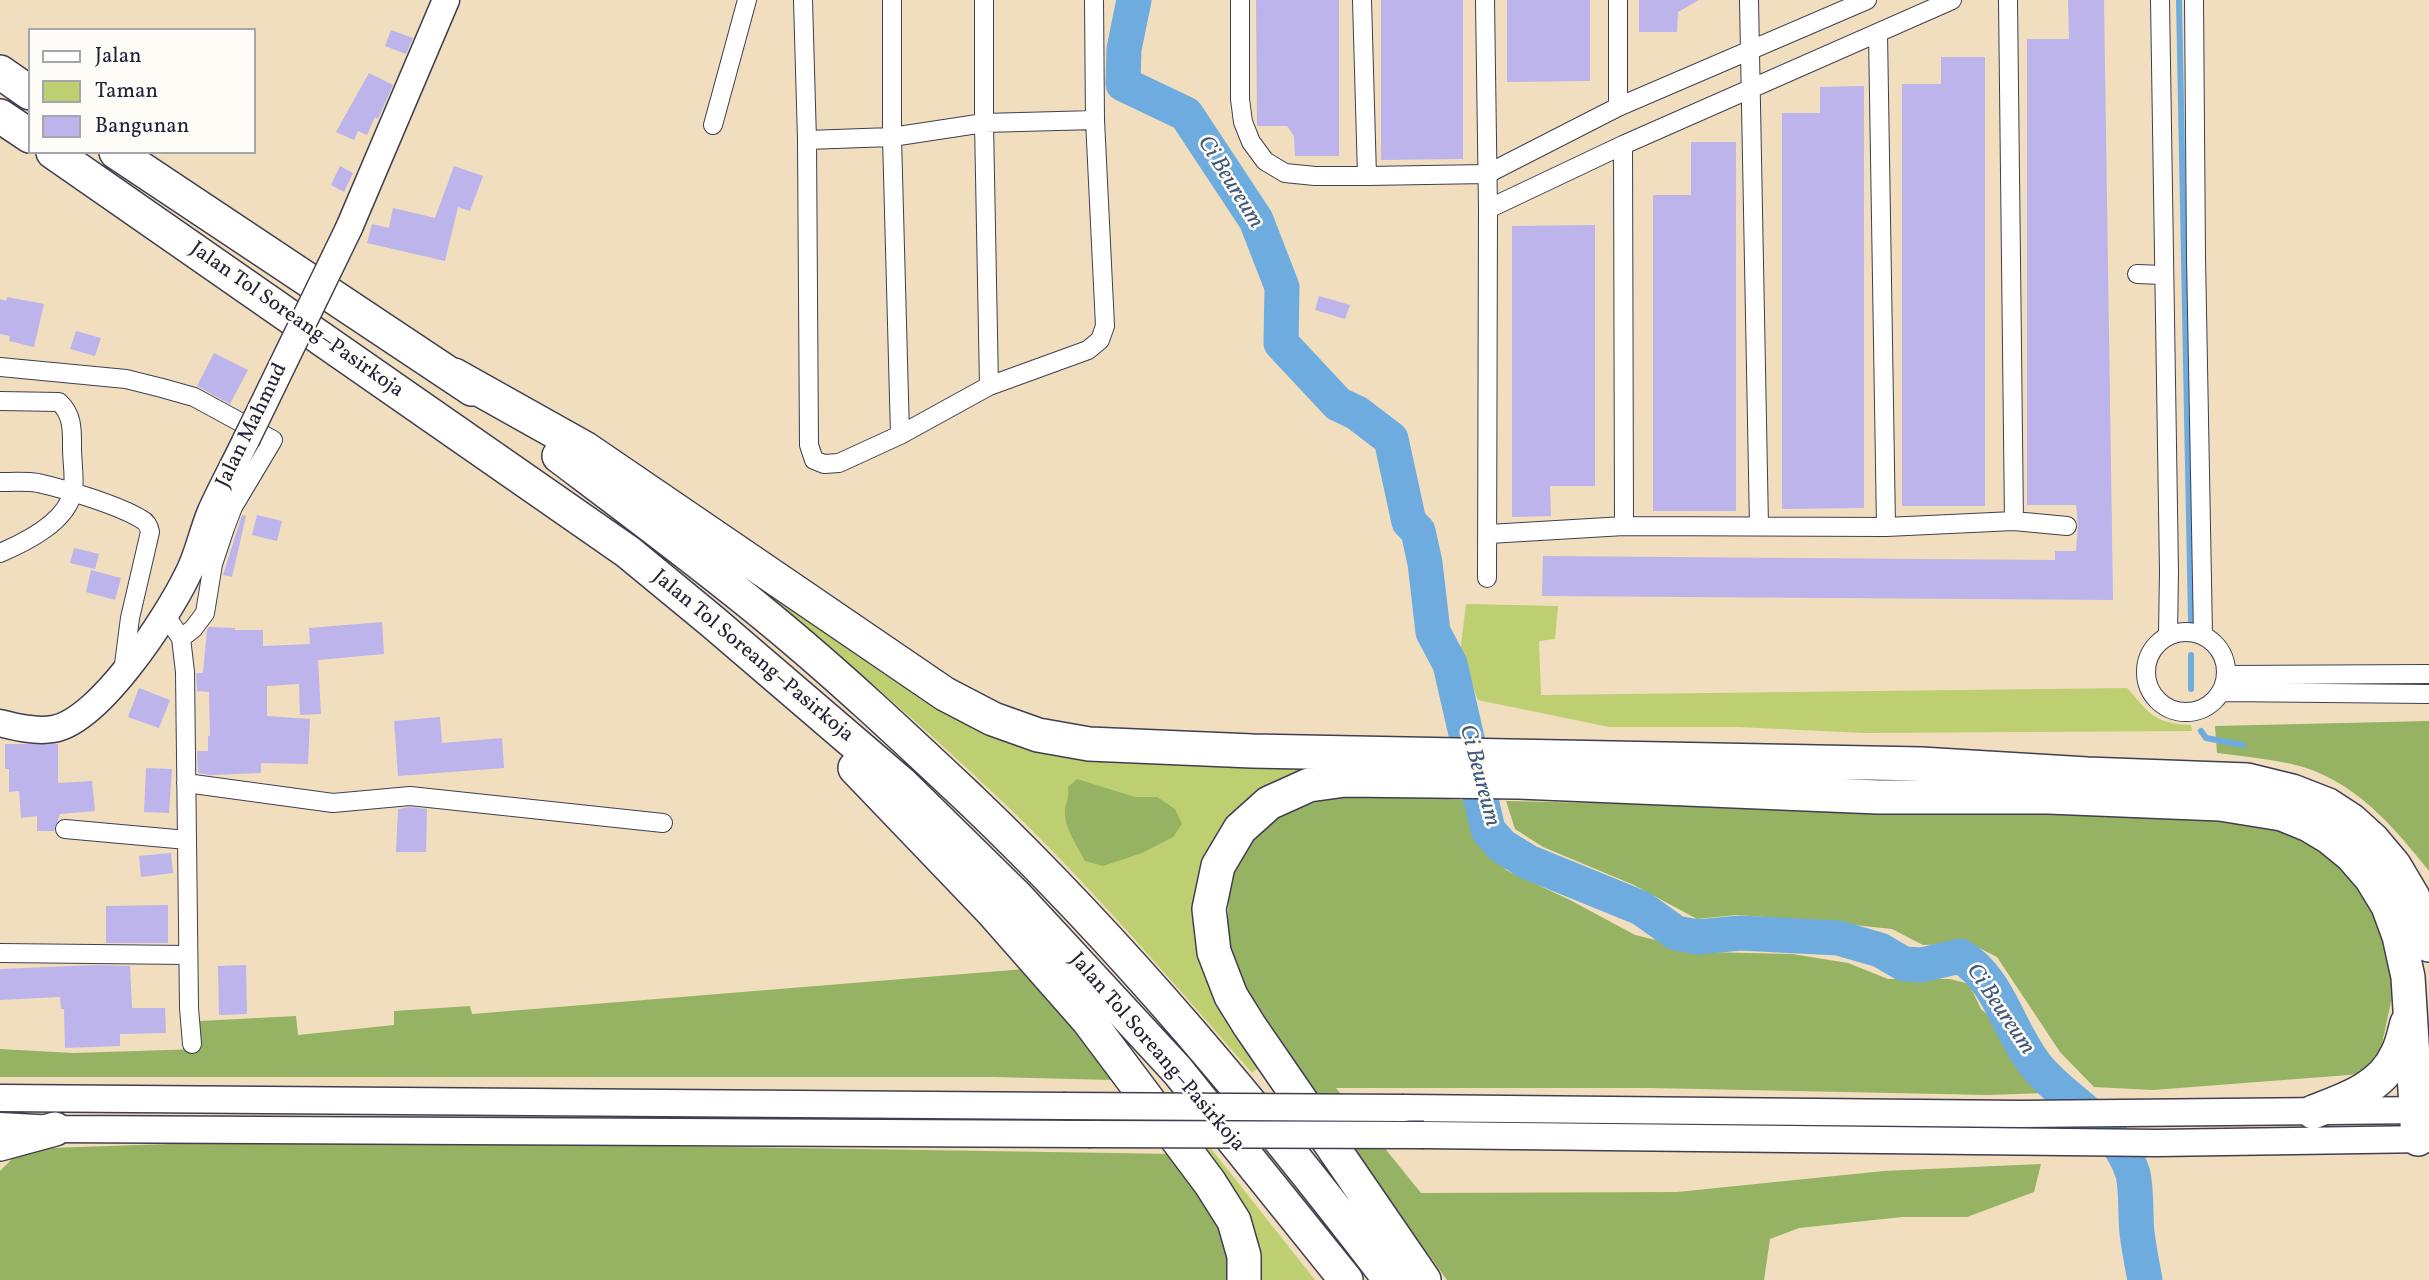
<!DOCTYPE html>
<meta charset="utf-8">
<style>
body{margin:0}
#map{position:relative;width:2429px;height:1280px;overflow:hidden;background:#f0debf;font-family:Vollkorn,serif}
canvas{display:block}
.legend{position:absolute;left:28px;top:28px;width:228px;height:126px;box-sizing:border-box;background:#fdfcf7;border:2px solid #a5a5ac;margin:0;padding:9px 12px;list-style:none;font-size:21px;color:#22223b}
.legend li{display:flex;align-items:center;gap:14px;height:35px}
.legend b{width:35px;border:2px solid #a5a5ac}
</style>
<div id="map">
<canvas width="2429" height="1280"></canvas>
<ul class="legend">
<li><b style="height:9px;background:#fff"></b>Jalan</li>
<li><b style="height:19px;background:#becf71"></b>Taman</li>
<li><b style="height:19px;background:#bcb4eb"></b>Bangunan</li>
</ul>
</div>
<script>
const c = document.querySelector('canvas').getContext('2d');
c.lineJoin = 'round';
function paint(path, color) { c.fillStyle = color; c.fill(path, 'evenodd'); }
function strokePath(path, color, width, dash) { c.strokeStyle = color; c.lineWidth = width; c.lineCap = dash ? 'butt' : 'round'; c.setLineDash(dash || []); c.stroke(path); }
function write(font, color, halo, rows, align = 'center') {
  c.font = font + ' Vollkorn,serif'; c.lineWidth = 5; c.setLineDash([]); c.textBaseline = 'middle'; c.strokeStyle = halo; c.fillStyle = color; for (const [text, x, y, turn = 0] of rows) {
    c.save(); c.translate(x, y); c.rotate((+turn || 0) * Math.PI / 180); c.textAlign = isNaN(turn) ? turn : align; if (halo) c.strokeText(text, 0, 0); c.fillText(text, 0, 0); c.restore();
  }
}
const green = new Path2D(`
 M752,582L938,704L1332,766L1266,788L1220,827L1198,872L1194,911L1199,962L1223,1012L1261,1066L1252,1073C1190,1002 1129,931 1064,863C967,762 859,672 752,582Z
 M1466,604L1558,606L1555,639L1539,641L1541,695L2127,688C2151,714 2152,723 2191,725L2192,731L1864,733L1737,727H1609L1478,700L1460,653Z
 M1209,1146L1315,1280H1257L1202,1150Z`);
const forest = new Path2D(`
 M2429,721V871C2392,825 2353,778 2292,764C2268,759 2242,756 2217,753L2215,726Z
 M1077,779L1135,797H1157L1175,809L1182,824L1173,837L1142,853L1103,866L1085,861C1079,848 1065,830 1065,814C1064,804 1070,798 1068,787Z
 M1327,797H1413L1465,800L1471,829L1506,870L1570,900L1635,935L1705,952L1792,954L1848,963L1888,979H1950L1969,984L1981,1009L2010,1035L2018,1070L2045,1093L1988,1095L1650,1088H1336L1421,1193L1677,1192L1884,1171L2041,1164L2034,1192L1967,1217H1902L1799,1228L1770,1239L1764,1280H1447L1387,1197L1229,963L1227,927L1231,869L1267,823Z
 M1506,801L2247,817L2312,835L2375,906L2394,988L2380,1053L2362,1074L2153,1090L2094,1087L2060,1052L1997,957L1971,944L1923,945L1892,929L1807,920L1736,915L1697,919L1634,885L1543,847L1515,829Z
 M1025,969L1083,1039L1113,1080L992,1077H0V1049L73,1053L199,1049L200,1021L296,1016L298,1035L394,1025V1011L470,1006L472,1014Z
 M285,1140L1176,1154L1211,1199L1235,1280H0V1171L17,1154L50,1148Z`);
const stream = new Path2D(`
 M2179,0L2191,621
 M2191,689V655
 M2201,731L2206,738L2243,745`);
const river = new Path2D(`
 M1134,0L1124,49L1123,84L1186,114L1256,220L1282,287L1281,343L1338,404L1357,413L1391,439L1409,522L1418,531L1425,563L1433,632L1450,664L1488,830L1502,846L1528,862L1641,908L1676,933L1698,937L1740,933L1838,938L1880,950L1904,964L1922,965L1960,956C2000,979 2009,1034 2038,1068C2067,1103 2119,1126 2133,1174C2137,1192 2135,1214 2137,1233C2139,1249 2142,1264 2145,1280`);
const building = new Path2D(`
 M1256,0H1339V156H1295L1294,136L1287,126H1257Z
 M1381,0H1463V159L1381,160Z
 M1507,0H1590V81L1507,82Z
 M1639,0H1699L1678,12L1677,32H1639Z
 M2068,0H2104L2113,600L1542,596L1543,556L2055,560V551H2076L2078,526L2076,505H2027V39H2069Z
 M391,30L413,38L406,54L385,46Z
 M1941,57H1985V506H1902V84H1941Z
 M369,73L393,85L378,119L375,117L367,135L358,131L354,140L336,132Z
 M1864,86V508L1782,509V113H1820V87Z
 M1691,142H1736V511H1653V195H1691Z
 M340,166L353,173L344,192L331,185Z
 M454,166L483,176L470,211L458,207L445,261L367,243L372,224L389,228L393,208L435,218Z
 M1595,225V486H1550L1551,516L1512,517V226Z
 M1319,296L1350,305L1345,319L1315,310Z
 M7,297L44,304L34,347L9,341L10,336L0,334V299L6,301Z
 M76,331L101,338L95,356L70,349Z
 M214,353L248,370L230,404L197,386Z
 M242,515L246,516L232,577L223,575Z
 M257,515L282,521L277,541L252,535Z
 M74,548L99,554L95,569L70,563Z
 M91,570L121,578L115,600L86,592Z
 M382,622L384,654L318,660L321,714L300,715L299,684L267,686V716L310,719L308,764L261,763V773L211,775L198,773L197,751H208V736H210L209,692L197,691L196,673H203L207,630L209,627L235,628V630H263V646L310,644L309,628Z
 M139,688L170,700L159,728L128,717Z
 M440,717L442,743L502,738L504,768L398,776L394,721Z
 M5,744H58V783L92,781L95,811L60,814L54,831H37V816L21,818L19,791L9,792V769H5Z
 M146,768L172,769L169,813L144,812Z
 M410,807L427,809L426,852H396L398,809Z
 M171,853L173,873L141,877L139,856Z
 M168,905V943H106V906Z
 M96,965L130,966L132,1008H165L166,1033L120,1034V1046L65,1048L64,1009H61L60,997L0,1000V969Z
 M246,965L247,1014L219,1015L218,966Z`);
const street = new Path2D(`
 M803,0L807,140L809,445L814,460L824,464L839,463L900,435L989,386L1088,350L1100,340L1105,326L1095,120L1094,0
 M892,0V137L900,435
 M984,0V123L989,386
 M1240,0V99L1243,122L1251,142L1265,161L1285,173L1315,176H1367L1487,174L1618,107L1867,0
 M1362,0L1367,176
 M1485,0L1488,209L1487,578
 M1618,0V107
 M1749,0L1759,526
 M2008,0L2014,521
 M2160,0L2169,571L2168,635
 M2194,0L2196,257L2203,635
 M1878,33L1886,527
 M713,125L747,0
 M807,140L892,137L984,123L1095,120
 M1623,145L1624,526
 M1488,209L1623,145L1952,0
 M2137,274L2163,275
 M0,367L126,379L162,388L194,397L273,440L233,507L225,528L213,564L205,613L193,629L181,638
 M0,401L59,402C73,415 72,430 72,448C72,461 75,478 73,491C67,522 26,542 0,553
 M0,482C12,482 26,481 38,483C65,489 118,505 141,519C147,522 149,526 150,532L130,618L123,672
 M1489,534L1624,526L1886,527L2014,521L2067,526
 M165,615L181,638L185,672L189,1008L192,1044
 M2146 672a40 40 0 1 1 80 0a40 40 0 1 1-80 0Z
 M2227,675L2429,674
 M2222,692L2429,694
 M186,783L333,803L410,796L663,823
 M65,829L187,840
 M0,953L188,955`);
const secondary = new Path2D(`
 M349,228L446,0
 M0,723C16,727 36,732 53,729C99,722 167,617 187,576C198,556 202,532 211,511C222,487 235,463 246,440
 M0,1098L1063,1106
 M1404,1108L2021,1114L2429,1110
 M0,1126L55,1129L1088,1134
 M1424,1135L2157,1143L2429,1139`);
const highway = new Path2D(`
 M0,72L30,93
 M0,116L30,136
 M53,152L628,552L713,622L902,784L1016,896L1177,1070L1346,1280
 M116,152L472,389
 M454,375L586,449L945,694L993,719L1038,735L1089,744L1252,751L1921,764L2087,774L2247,780L2292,791L2328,805L2351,820L2373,840L2394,865L2413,897L2429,945
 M559,456C628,508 698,560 765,615C836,673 904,737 971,800C1125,947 1261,1111 1390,1280
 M855,768L992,911L1088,1020L1210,1183L1234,1221L1244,1256V1280
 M2313,1112C2345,1100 2382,1088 2397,1054C2402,1045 2404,1033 2407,1023
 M0,1144L55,1129
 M1424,1280L1249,1025L1231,996L1214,952L1209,909L1218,866L1240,829L1269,803L1309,785L1345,780L1519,782L1878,797H2049L2220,804L2282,814L2309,825L2329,837L2351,855L2371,878L2388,906L2399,936L2408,977L2418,1139`);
const secondaryBridge = new Path2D(`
 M246,440L349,228
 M1063,1106L1404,1108
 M1088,1134L1424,1135`);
const streetNames = [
 ["Jalan Tol Soreang–Pasirkoja",296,321,35],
 ["Jalan Mahmud",253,426,-64],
 ["Jalan Tol Soreang–Pasirkoja",752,657,40],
 ["Jalan Tol Soreang–Pasirkoja",1156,1053,49]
];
const waterNames = [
 ["Ci Beureum",1229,183,58],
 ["Ci Beureum",1478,776,75],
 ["Ci Beureum",1999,1010,56]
];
paint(green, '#becf71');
paint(forest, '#96b263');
strokePath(stream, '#6eace0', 6);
strokePath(river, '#6eace0', 35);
paint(building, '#bcb4eb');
strokePath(street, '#413e4f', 20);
strokePath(secondary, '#413e4f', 29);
strokePath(highway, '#413e4f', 36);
strokePath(street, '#fff', 18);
strokePath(secondary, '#fff', 26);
strokePath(highway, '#fff', 33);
strokePath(secondaryBridge, '#413e4f', 29, []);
strokePath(secondaryBridge, '#fff', 26);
write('21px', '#22223b', '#fdfcf7', streetNames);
write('italic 23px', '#40597d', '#fdfcf7', waterNames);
</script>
